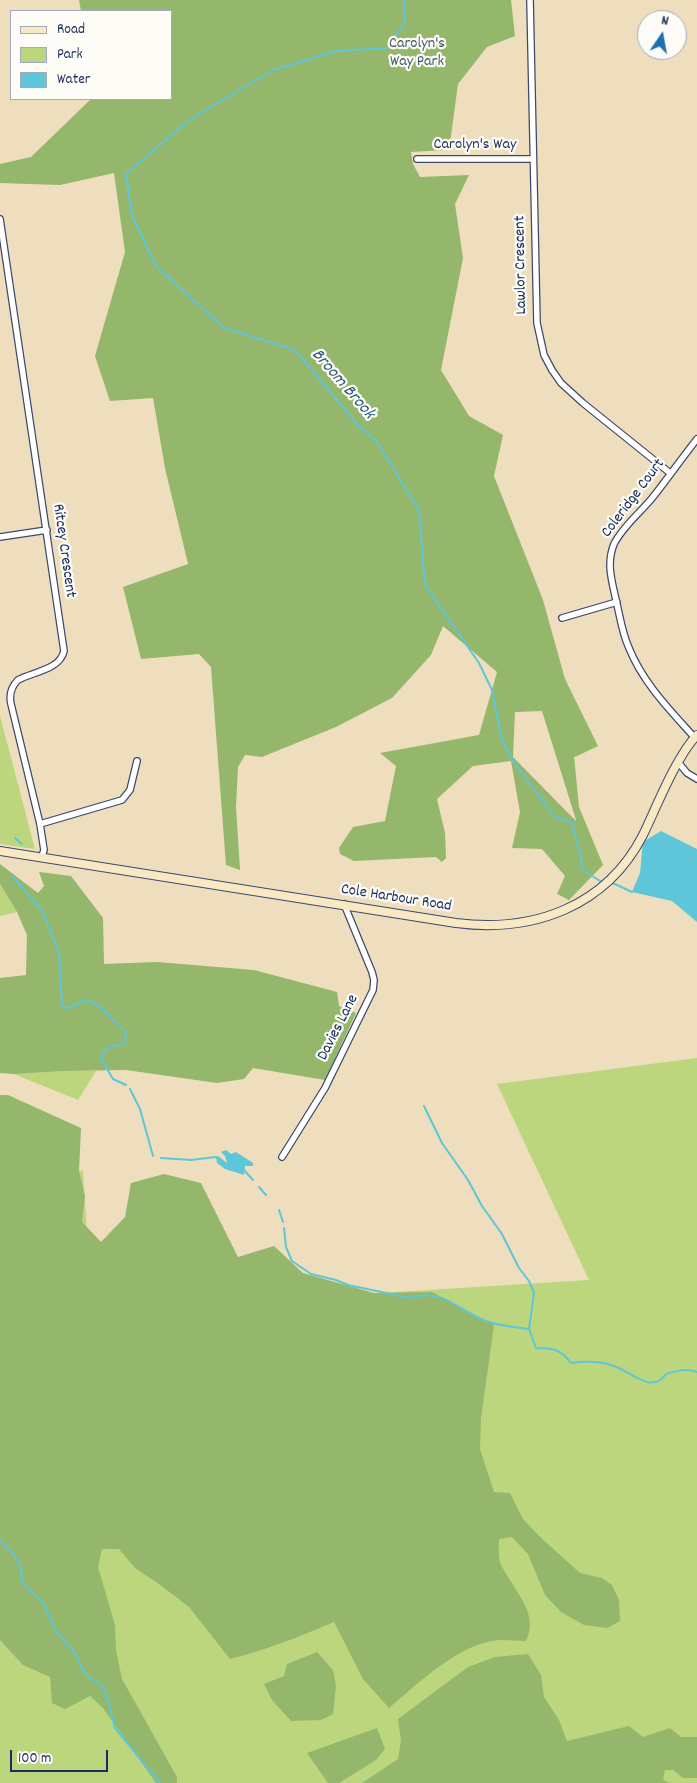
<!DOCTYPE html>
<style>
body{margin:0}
#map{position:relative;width:697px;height:1783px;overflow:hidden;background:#eedebd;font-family:Dekko,sans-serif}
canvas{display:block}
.legend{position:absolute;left:10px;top:10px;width:162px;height:90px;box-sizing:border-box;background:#fdfcf7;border:1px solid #a3aaba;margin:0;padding:6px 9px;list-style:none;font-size:15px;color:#1b2f5e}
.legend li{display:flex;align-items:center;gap:10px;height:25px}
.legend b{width:25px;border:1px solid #a3aaba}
.north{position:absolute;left:637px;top:10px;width:50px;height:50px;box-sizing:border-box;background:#fdfcf7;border:1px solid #a3aaba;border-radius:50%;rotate:12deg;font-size:14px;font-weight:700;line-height:20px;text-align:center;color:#1b2f5e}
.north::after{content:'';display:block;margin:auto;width:18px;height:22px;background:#1f6fb2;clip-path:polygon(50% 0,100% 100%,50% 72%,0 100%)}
.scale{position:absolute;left:10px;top:1750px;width:98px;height:22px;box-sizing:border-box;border:2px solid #1b2f5e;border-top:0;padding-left:6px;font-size:15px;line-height:18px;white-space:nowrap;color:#1b2f5e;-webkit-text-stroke:4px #fdfcf7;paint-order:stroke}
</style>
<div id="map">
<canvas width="697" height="1783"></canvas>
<ul class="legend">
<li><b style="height:6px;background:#f8e8c3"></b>Road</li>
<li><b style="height:14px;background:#bbd67c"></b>Park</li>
<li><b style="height:14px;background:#5dc6d9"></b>Water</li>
</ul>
<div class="north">N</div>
<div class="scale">100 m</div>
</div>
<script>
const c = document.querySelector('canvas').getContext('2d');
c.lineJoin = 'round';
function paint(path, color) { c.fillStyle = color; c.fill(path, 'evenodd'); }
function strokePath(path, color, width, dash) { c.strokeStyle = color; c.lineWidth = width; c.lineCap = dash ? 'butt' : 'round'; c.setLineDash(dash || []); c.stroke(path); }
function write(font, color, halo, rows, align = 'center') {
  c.font = font + ' Dekko,sans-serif'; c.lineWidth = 4.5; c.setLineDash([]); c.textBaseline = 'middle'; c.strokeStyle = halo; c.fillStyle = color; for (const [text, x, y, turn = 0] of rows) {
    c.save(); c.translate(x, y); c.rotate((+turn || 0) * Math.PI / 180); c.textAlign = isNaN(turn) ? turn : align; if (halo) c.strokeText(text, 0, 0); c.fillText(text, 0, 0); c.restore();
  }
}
const green = new Path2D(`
 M0,717V716L35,849L0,844Z
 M0,884L17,912L0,916Z
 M697,1058V1783H0V1198L83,1170L92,1311L589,1280L497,1084Z
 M74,1070L96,1071L78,1100L14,1074Z`);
const forest = new Path2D(`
 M79,0H511L515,36L487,47L458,84L450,143L445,150L411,152L413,164L420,177L469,175L455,204L463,258L441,370L469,416L503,435L494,476L543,600L565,679L598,746L575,757L574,756L579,807L603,865L569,900L557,894L565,876L542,849L512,848L520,812L511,761L473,766L437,799L445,833L446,858L442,862L436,857L354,861L340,854L339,848L353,827L385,821L396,766L380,753L479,735L497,672L443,626L431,655L392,698L336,727L262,757L245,755L238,767L236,807L240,870L226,865L211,667L199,654L141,659L123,587L188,564L165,468L153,398L110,401L95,356L125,252L114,173L60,185L0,183V164L31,157L90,100L89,99H171V11H81ZM542,711L576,820V821L513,757L515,712Z
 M0,864L38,893L44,886L39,872L71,876L103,918L104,964L157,962L254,970L337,992L339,1006L356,1013L325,1080L253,1068L244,1079L217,1083L126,1070L63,1071L14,1074L0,1073V978L26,975L27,935L17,912L0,884Z
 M0,1095H8L81,1128L79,1171L85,1196L82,1222L101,1242L125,1217L131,1183L164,1174L201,1183L238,1257L274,1246L303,1273L374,1293L432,1292L494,1325L481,1418L480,1449L494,1492L510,1493L523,1519L540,1537L580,1573L602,1578L612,1585L619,1600L620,1621L607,1628L584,1625L561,1612L545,1595L528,1554L512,1537L499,1539C499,1545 498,1556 500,1562C510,1587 541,1612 526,1641C515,1641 502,1639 491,1641C455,1648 416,1685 389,1708L363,1679L334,1622C299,1637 266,1650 230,1659L189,1607L159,1584L135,1568L119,1549H102L98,1567L115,1625L116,1650L122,1679L177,1777V1783H156L103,1708L90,1696L65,1709L52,1703L50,1677L23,1665L0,1640Z
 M317,1652L333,1670L336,1686L333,1714L321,1720L291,1721L272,1700L264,1684L284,1676L287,1664Z
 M528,1654L541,1675L544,1697L559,1720L567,1741L629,1726L643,1737L670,1728L681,1737H697V1778H683L673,1770H665L663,1780L670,1783H362L398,1759L401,1741L398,1719L468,1667L495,1657Z
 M377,1728L385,1749L376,1760L339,1783H328L307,1753Z`);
const water = new Path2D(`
 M661,831L697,849V922L672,901L632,892L640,873L643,842Z
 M226,1150L231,1154L236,1152L253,1163V1166H245L244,1175L225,1169L217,1163L216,1157L218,1156L227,1163L225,1156L221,1152Z`);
const stream = new Path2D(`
 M405,0L404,2L405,22L387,48L336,51L273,70L189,120L126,174L132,216L156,266L223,327L295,350L357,424L377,442L419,510L425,585L479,663L492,690L502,740L515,764L554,816L572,823L581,855L582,870L602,882
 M15,838L22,844
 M12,876L42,910L59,953L62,1007L70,1008L85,1000L98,1005L126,1032L125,1043C114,1046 105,1046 101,1058L113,1079L126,1085
 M609,883L615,884L632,892
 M130,1089L140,1109L153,1156
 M424,1106L442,1143L468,1180L482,1206L502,1234L519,1268L529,1281L534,1293L529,1329L536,1348C554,1348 560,1349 571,1363C585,1361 601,1361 614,1366C630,1371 652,1395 666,1374C676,1371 686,1368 697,1372
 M161,1158L191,1160L216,1157
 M244,1170L253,1180
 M259,1187L266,1195
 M279,1210L283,1222
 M284,1228L286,1247L292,1261L311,1274L336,1280L348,1285L410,1298C444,1287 457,1311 486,1321C499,1326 515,1327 529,1329
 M0,1540C11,1553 24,1561 21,1579L28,1589L42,1601L57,1632L77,1656L82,1669L90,1678L102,1686L106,1694L115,1728L160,1783`);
const minor = new Path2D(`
 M530,0L537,323L544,355L552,370L561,383L583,403L670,473
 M417,159H533
 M0,219L64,651C60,670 32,672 18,680C11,687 9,695 11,704L40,824L44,850L42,856
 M0,537L47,530
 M562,618L617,602
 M694,737C670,710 643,683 629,648C622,633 620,616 616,600C612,581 606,564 614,544C623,526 641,512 653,497C668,478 682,458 697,439
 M678,762L687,773L697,779
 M40,824L122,800L130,790L137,761
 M282,1157L325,1088L373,990L374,980L372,972L344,904`);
const secondary = new Path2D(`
 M0,851L456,923C533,933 606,907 643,835C657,806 676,757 697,735`);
const parkNames = [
 ["Carolyn's",417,45],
 ["Way Park",417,63]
];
const streetNames = [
 ["Carolyn's Way",475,146],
 ["Lawlor Crescent",522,265,-91],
 ["Coleridge Court",634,499,-53],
 ["Ritcey Crescent",63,551,82],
 ["Cole Harbour Road",396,899,9],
 ["Davies Lane",339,1028,-63]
];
const waterNames = [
 ["Broom Brook",342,385,49]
];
paint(green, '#bbd67c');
paint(forest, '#94b76c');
paint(water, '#5dc6d9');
strokePath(stream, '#5dc6d9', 2);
strokePath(minor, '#3b496c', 8);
strokePath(secondary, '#3b496c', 10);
strokePath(minor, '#fff', 5.5);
strokePath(secondary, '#f8e8c3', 8);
write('16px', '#435966', '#fdfcf7', parkNames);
write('16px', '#1b2f5e', '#fdfcf7', streetNames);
write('italic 18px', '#2f5c83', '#fdfcf7', waterNames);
</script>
